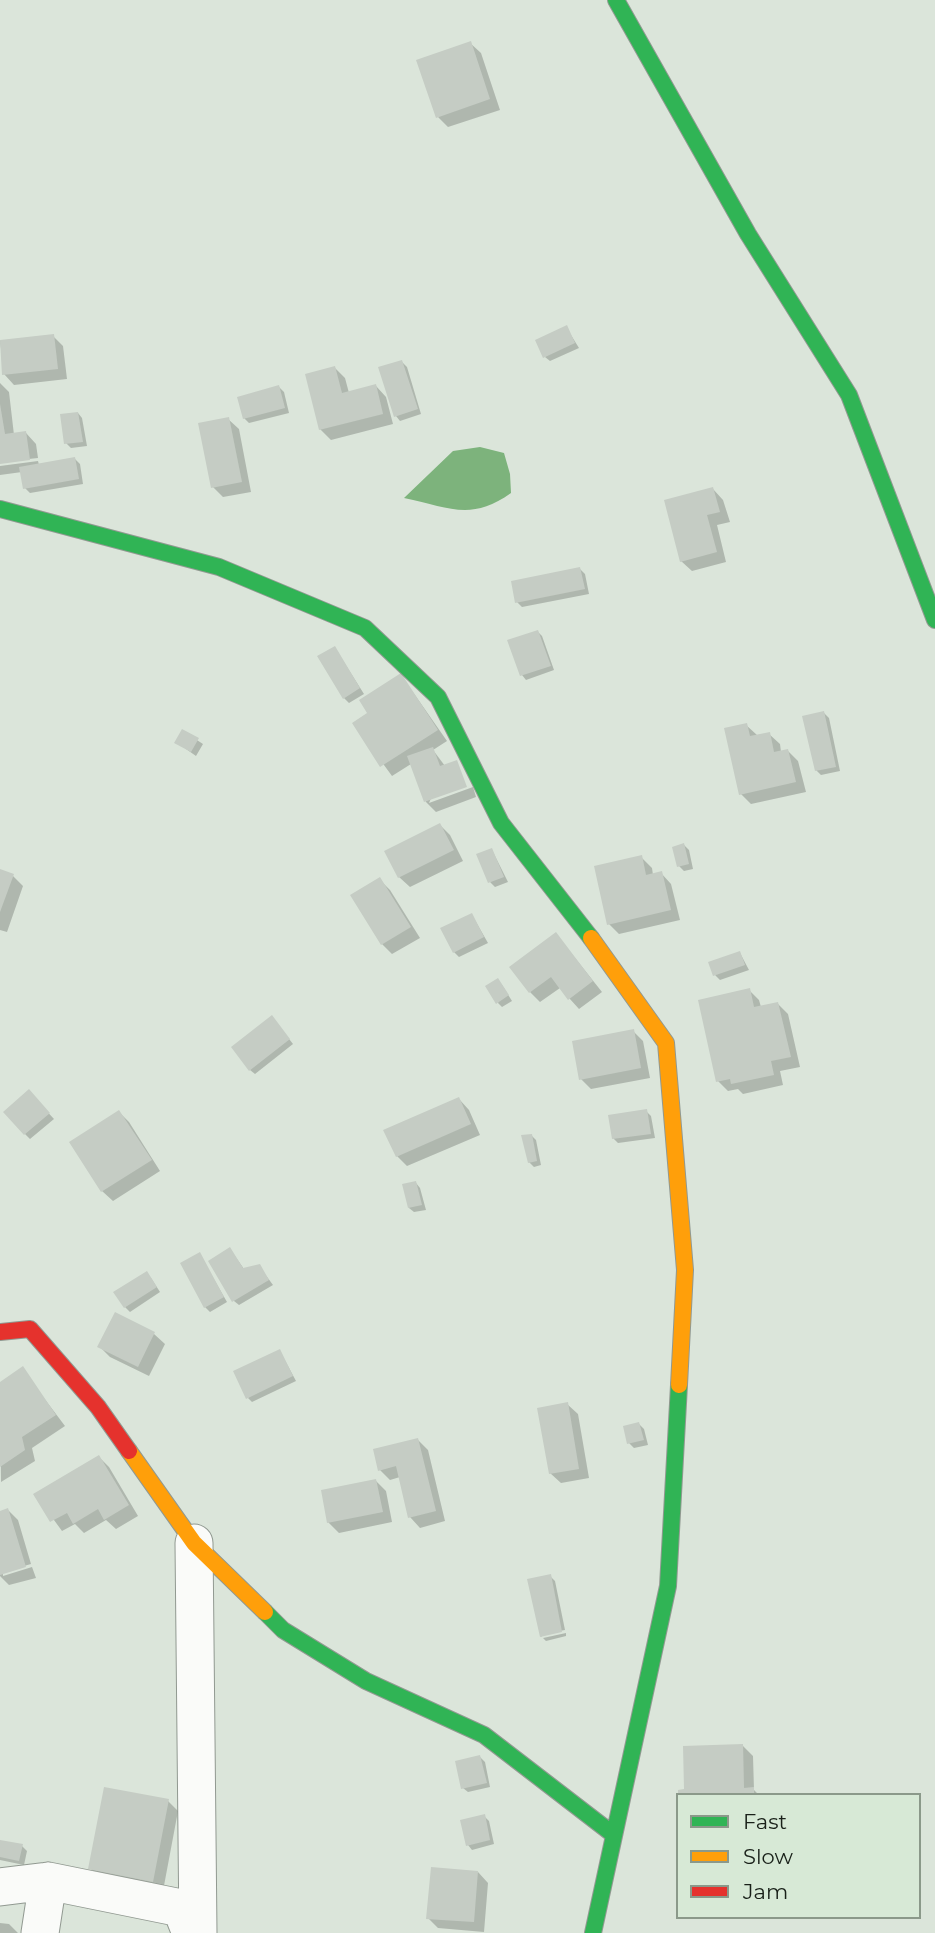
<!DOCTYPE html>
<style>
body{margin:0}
#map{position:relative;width:935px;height:1933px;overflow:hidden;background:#dbe5da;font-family:Montserrat,sans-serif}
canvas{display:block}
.legend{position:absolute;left:676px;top:1793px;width:245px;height:126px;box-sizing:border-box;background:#d7e9d6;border:2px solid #8b998a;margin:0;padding:9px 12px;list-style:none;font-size:21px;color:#192019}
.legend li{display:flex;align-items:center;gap:14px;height:35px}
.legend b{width:35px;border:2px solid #8b998a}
</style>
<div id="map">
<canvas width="935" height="1933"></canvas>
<ul class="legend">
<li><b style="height:9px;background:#30b455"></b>Fast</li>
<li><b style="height:9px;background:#ff9f0a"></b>Slow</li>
<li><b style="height:9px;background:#e5322d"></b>Jam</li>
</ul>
</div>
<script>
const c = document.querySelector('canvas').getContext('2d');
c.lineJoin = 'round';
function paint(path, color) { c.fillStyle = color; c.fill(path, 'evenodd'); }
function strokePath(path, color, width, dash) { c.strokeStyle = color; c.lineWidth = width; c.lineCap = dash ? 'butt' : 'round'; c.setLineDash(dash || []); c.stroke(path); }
const water = new Path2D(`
 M480,447L504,453L510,474L511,493C470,522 449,507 404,498L453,451Z`);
const shadow = new Path2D(`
 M470,43L481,53L500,110L448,127L438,117Z
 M566,327L579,348L550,361L545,357Z
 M53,336L63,346L67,379L14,385L4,374L0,341Z
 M402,362L407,367L421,414L400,421L396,416Z
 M335,368L345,378L349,393L376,386L386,397L393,424L331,440L320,429Z
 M0,383L9,392L14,435L26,433L36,444L38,458L0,462Z
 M279,387L284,392L289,413L249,423L244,418Z
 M78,413L82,418L87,446L71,448L66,443Z
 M228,419L239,429L251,492L223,497L213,487Z
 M75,459L80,464L83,484L30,493L25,488L22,472L0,475V466L38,461L39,465Z
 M713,489L723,500L730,522L717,525L726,562L692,571L681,561Z
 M580,569L585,574L589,594L522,607L517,602Z
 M538,632L542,636L554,670L526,680L522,675Z
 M335,648L364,694L349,703L344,698Z
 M401,675L447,741L433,750L445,766L429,803L473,787L476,797L436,812L426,802L411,764L392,776L354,724L370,714Z
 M824,713L829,718L840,771L821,775L816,770Z
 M746,725L757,735L769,734L780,744L781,752L788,751L798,761L806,792L751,804L741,794Z
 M183,731L203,744L196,756L176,742Z
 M440,825L450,835L463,861L410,887L399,877Z
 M684,845L689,850L693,869L684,871L679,866Z
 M492,850L508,882L495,887L490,882Z
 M641,857L652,868L653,875L661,873L671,884L680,920L619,934L609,924Z
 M0,871L13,876L23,886L7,932L0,930Z
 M380,880L390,890L420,938L392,954L382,944Z
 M472,915L488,943L459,957L454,952Z
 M556,934L602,992L579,1009L560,988L540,1002L530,992Z
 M740,953L749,970L720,980L715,975Z
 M502,985L512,1001L502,1007L498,1003Z
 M749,990L759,1000L761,1007L778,1004L788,1014L800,1067L780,1071L783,1085L743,1094L738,1089L728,1091L718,1081Z
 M276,1022L293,1044L255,1074L250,1070Z
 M633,1031L643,1041L650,1078L591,1089L581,1079Z
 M29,1092L54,1119L30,1139L25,1134Z
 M459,1099L469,1110L480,1135L407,1166L397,1156Z
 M646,1111L651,1116L655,1138L618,1143L613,1138Z
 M119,1112L129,1122L160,1171L113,1201L102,1191Z
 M531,1135L536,1140L541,1165L534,1167L529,1162Z
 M416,1183L420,1188L426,1210L414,1212L409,1208Z
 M230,1249L244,1269L259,1266L273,1285L239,1305L234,1301Z
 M200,1255L227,1302L210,1312L205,1307Z
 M151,1278L160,1292L130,1312L125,1307Z
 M116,1314L154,1334L165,1344L149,1376L110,1357L100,1347Z
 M280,1351L296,1381L252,1402L248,1398Z
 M22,1369L65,1426L32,1448L35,1461L1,1482L0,1385Z
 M567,1404L578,1414L589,1478L561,1483L550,1473Z
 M639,1424L644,1429L648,1445L634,1448L629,1443Z
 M418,1440L428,1450L445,1521L420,1528L410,1517L400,1477L390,1480L380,1470Z
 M99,1457L109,1467L138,1516L116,1529L106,1520L84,1533L75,1524L62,1531L35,1494Z
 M376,1481L386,1491L392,1522L339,1533L328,1522Z
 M8,1510L18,1520L31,1564L3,1572V1576L32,1567L36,1578L9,1585L0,1576V1513Z
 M550,1576L555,1581L565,1630L542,1634V1637L541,1636Z
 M566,1633V1636L546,1641L543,1638Z
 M743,1746L753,1756L754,1790L759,1795H680Z
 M480,1757L485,1762L490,1787L468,1792L463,1788Z
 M168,1801L178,1811L163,1891L101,1879L90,1868Z
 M484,1816L489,1821L494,1844L472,1850L468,1845Z
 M0,1842L22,1846L27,1851L24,1865L0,1860Z
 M478,1872L488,1883L484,1932L438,1928L428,1918Z
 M0,1923L9,1924L18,1933H0Z`);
const building = new Path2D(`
 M471,41L490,99L436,118L416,60Z
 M567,325L575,343L543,358L535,340Z
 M54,334L58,369L2,375L0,340Z
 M402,360L418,409L394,417L378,367Z
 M335,366L342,393L376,384L383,414L319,430L305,374Z
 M279,385L285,408L243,419L237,397Z
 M0,404L5,434L26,431L30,460L0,464Z
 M78,412L83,442L64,444L60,414Z
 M229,417L242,482L211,488L198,423Z
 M75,457L79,479L23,489L19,467Z
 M713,487L720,512L707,515L717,552L680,562L664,500Z
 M580,567L585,589L515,603L511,581Z
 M538,630L551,666L520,676L507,640Z
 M335,646L360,688L343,699L317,656Z
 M401,673L438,730L380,767L352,723L367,713L359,700Z
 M824,711L836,767L815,771L802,716Z
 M747,723L750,736L770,732L774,752L788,749L796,782L739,795L724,728Z
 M182,729L199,738L191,752L174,743Z
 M433,747L440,766L457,760L467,787L424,802L407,756Z
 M440,823L454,850L398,878L384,851Z
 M684,843L689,864L677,867L672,847Z
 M492,848L504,877L488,883L476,854Z
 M642,855L646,875L662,871L671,910L607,925L594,866Z
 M0,869L14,874L0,912Z
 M380,877L411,927L381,945L350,895Z
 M472,913L484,937L453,953L440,928Z
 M556,932L593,981L568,1000L551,977L529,993L509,967Z
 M740,951L745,965L713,976L708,962Z
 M498,978L509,995L496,1004L485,986Z
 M750,988L754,1007L778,1002L791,1057L771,1061L774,1075L731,1084L730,1079L716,1082L698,1000Z
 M272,1015L290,1039L249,1071L231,1047Z
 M634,1029L641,1068L579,1080L572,1041Z
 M29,1089L50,1113L24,1135L3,1112Z
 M459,1097L471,1124L396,1157L383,1130Z
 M647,1109L651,1134L612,1139L608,1115Z
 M119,1110L152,1160L101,1192L69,1142Z
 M532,1134L537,1161L528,1163L521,1135Z
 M416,1181L422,1205L408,1208L402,1184Z
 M230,1247L243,1268L260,1264L269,1280L232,1302L208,1261Z
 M200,1252L224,1297L204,1308L180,1263Z
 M147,1271L157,1287L124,1308L113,1292Z
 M115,1312L155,1332L138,1367L97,1347Z
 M280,1349L293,1376L246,1399L233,1371Z
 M23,1366L56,1415L22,1437L25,1450L0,1467V1382Z
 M568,1402L579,1469L549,1474L537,1408Z
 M639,1422L644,1440L627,1444L623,1426Z
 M418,1438L436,1511L408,1518L396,1466L378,1471L373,1449Z
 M99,1455L129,1505L104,1520L98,1509L73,1524L67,1513L50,1522L33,1494Z
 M376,1479L383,1512L327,1523L321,1490Z
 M8,1508L26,1567L0,1575V1511Z
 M551,1574L562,1632L540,1637L527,1579Z
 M743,1744L744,1788L754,1787V1795H678V1790L684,1789L683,1746Z
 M480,1755L487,1783L461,1789L455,1761Z
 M104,1787L169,1799L153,1882L88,1869Z
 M485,1814L490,1840L466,1846L460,1820Z
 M0,1840L23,1844L19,1861L0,1857Z
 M431,1867L478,1871L474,1922L426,1919Z`);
const street = new Path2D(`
 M194,1543L198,1933
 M0,1887L48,1881
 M40,1933L48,1881L181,1908L191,1933`);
const fast = new Path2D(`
 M616,0L748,234L849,395L935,620
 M0,509L219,567L365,628L438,697L501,823L591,938
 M265,1612L283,1630L366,1681L484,1735L614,1835
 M593,1933L668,1586L679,1385`);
const slow = new Path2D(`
 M591,938L666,1043L685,1270L679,1385
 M129,1451L194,1543L265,1612`);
const jam = new Path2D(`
 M0,1332L30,1329L98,1407L129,1451`);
paint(water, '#7db37c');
paint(shadow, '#0003');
paint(building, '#c5ccc4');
strokePath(street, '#919991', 39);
strokePath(fast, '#919991', 18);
strokePath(slow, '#919991', 18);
strokePath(jam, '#919991', 18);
strokePath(street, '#fafbf9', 37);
strokePath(fast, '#30b455', 16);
strokePath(slow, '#ff9f0a', 16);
strokePath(jam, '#e5322d', 16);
</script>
